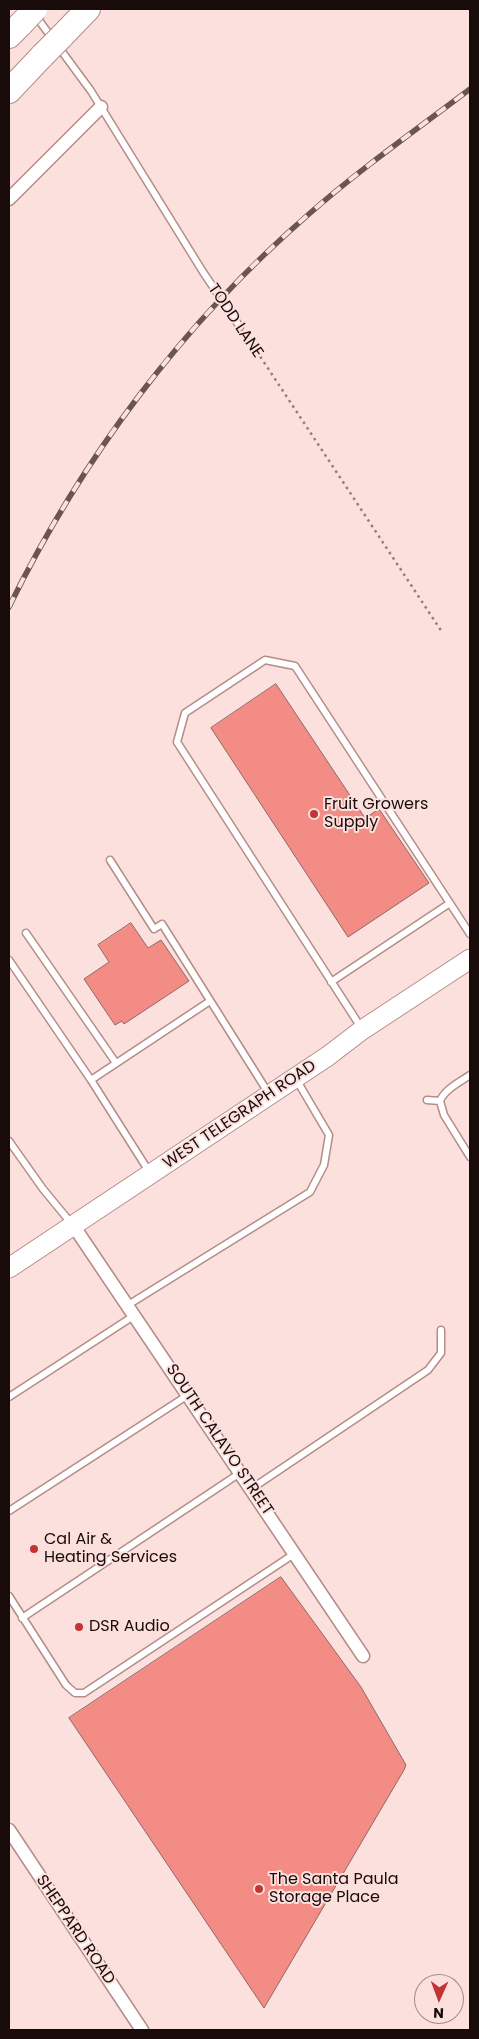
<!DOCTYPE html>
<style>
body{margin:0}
#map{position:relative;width:479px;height:2039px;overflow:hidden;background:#fbe0dd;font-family:Poppins,sans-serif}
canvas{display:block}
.frame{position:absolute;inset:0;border:10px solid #190b0a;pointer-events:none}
.north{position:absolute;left:414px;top:1974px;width:50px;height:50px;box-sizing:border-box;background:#fbe0dd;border:1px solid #a18b89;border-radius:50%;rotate:182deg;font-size:14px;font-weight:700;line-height:20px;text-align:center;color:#190b0a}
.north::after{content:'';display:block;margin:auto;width:18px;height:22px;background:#c33436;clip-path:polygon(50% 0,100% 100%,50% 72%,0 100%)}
</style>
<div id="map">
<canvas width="479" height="2039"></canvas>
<div class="frame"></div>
<div class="north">N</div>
</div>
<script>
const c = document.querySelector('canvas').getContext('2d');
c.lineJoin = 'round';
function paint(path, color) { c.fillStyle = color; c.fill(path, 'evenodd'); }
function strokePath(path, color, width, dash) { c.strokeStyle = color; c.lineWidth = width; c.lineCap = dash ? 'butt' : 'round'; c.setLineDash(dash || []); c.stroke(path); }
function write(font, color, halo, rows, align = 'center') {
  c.font = font + ' Poppins,sans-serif'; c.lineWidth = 4; c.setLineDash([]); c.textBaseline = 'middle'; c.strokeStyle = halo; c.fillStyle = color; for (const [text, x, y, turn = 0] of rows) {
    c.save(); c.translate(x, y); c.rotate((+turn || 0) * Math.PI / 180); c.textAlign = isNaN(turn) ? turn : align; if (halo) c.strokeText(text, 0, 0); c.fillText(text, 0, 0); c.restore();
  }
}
const building = new Path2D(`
 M276,684L365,818L379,809L429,883L348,937L211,728Z
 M131,923L148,948L161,940L189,981L124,1024L122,1021L115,1025L84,979L109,962L98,945Z
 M281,1577L361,1687L406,1765L404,1770L264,2008L69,1718Z`);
const path = new Path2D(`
 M246,335L442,632`);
const lane = new Path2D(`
 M35,15L91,91L203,272L240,327
 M110,860L154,929L162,924L269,1094
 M26,933L116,1063
 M9,960L91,1080L150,1173
 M331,982L450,903
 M362,1029L177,742L185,713L265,660L295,666L470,934
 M91,1080L210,1001
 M427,1100L440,1101
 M440,1101L444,1115L470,1157
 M440,1101C445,1089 460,1082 470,1075
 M9,1141L43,1189L71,1223
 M128,1305L310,1192L324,1165L329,1135L296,1079
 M9,1397L135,1315
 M251,1489L428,1370L441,1353V1330
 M9,1511L188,1395
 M9,1596L66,1685L75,1693H84L294,1554
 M22,1618L240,1473`);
const street = new Path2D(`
 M9,199L101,107
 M73,1225L363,1656
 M9,1830L142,2030`);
const secondary = new Path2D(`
 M9,1268L328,1056L362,1030L470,959`);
const highway = new Path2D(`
 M9,36L21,24
 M61,37L88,9
 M9,91L43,55`);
const rail = new Path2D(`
 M9,607C82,458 183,323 309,214C360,169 416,130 470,89`);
const highwayBridge = new Path2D(`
 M21,24L35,9
 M43,55L61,37`);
const markers = [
 [314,814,5,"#c33436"],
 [34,1549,5,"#c33436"],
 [79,1627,5,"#c33436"],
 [259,1889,5,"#c33436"]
];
const streetNames = [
 ["TODD LANE",235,321,56],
 ["WEST TELEGRAPH ROAD",240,1115,-34],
 ["SOUTH CALAVO STREET",219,1440,56],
 ["SHEPPARD ROAD",75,1930,56]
];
const poiNames = [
 ["Fruit Growers",324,805],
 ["Supply",324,823],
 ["Cal Air &",44,1540],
 ["Heating Services",44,1558],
 ["DSR Audio",89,1627],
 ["The Santa Paula",269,1880],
 ["Storage Place",269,1898]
];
paint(building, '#f28c85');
strokePath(building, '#8e6865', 1);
strokePath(lane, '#b58c88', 9);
strokePath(street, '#b58c88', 15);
strokePath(secondary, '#b58c88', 21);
strokePath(highway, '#b58c88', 26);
strokePath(path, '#937e7b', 2.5, [2.5, 4]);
strokePath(lane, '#fff', 6);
strokePath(street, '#fff', 12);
strokePath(secondary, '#fff', 19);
strokePath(highway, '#fff', 24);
strokePath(rail, '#685554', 5.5);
strokePath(rail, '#fbe0dd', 4, [11]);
strokePath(highwayBridge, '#b58c88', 26, []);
strokePath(highwayBridge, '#fff', 24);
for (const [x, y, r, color] of markers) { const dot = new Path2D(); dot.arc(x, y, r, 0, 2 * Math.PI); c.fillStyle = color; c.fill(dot); strokePath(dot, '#fbe0dd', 2); }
write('16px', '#190b0a', '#fbe0dd', streetNames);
write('16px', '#190b0a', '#fbe0dd', poiNames, 'left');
</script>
